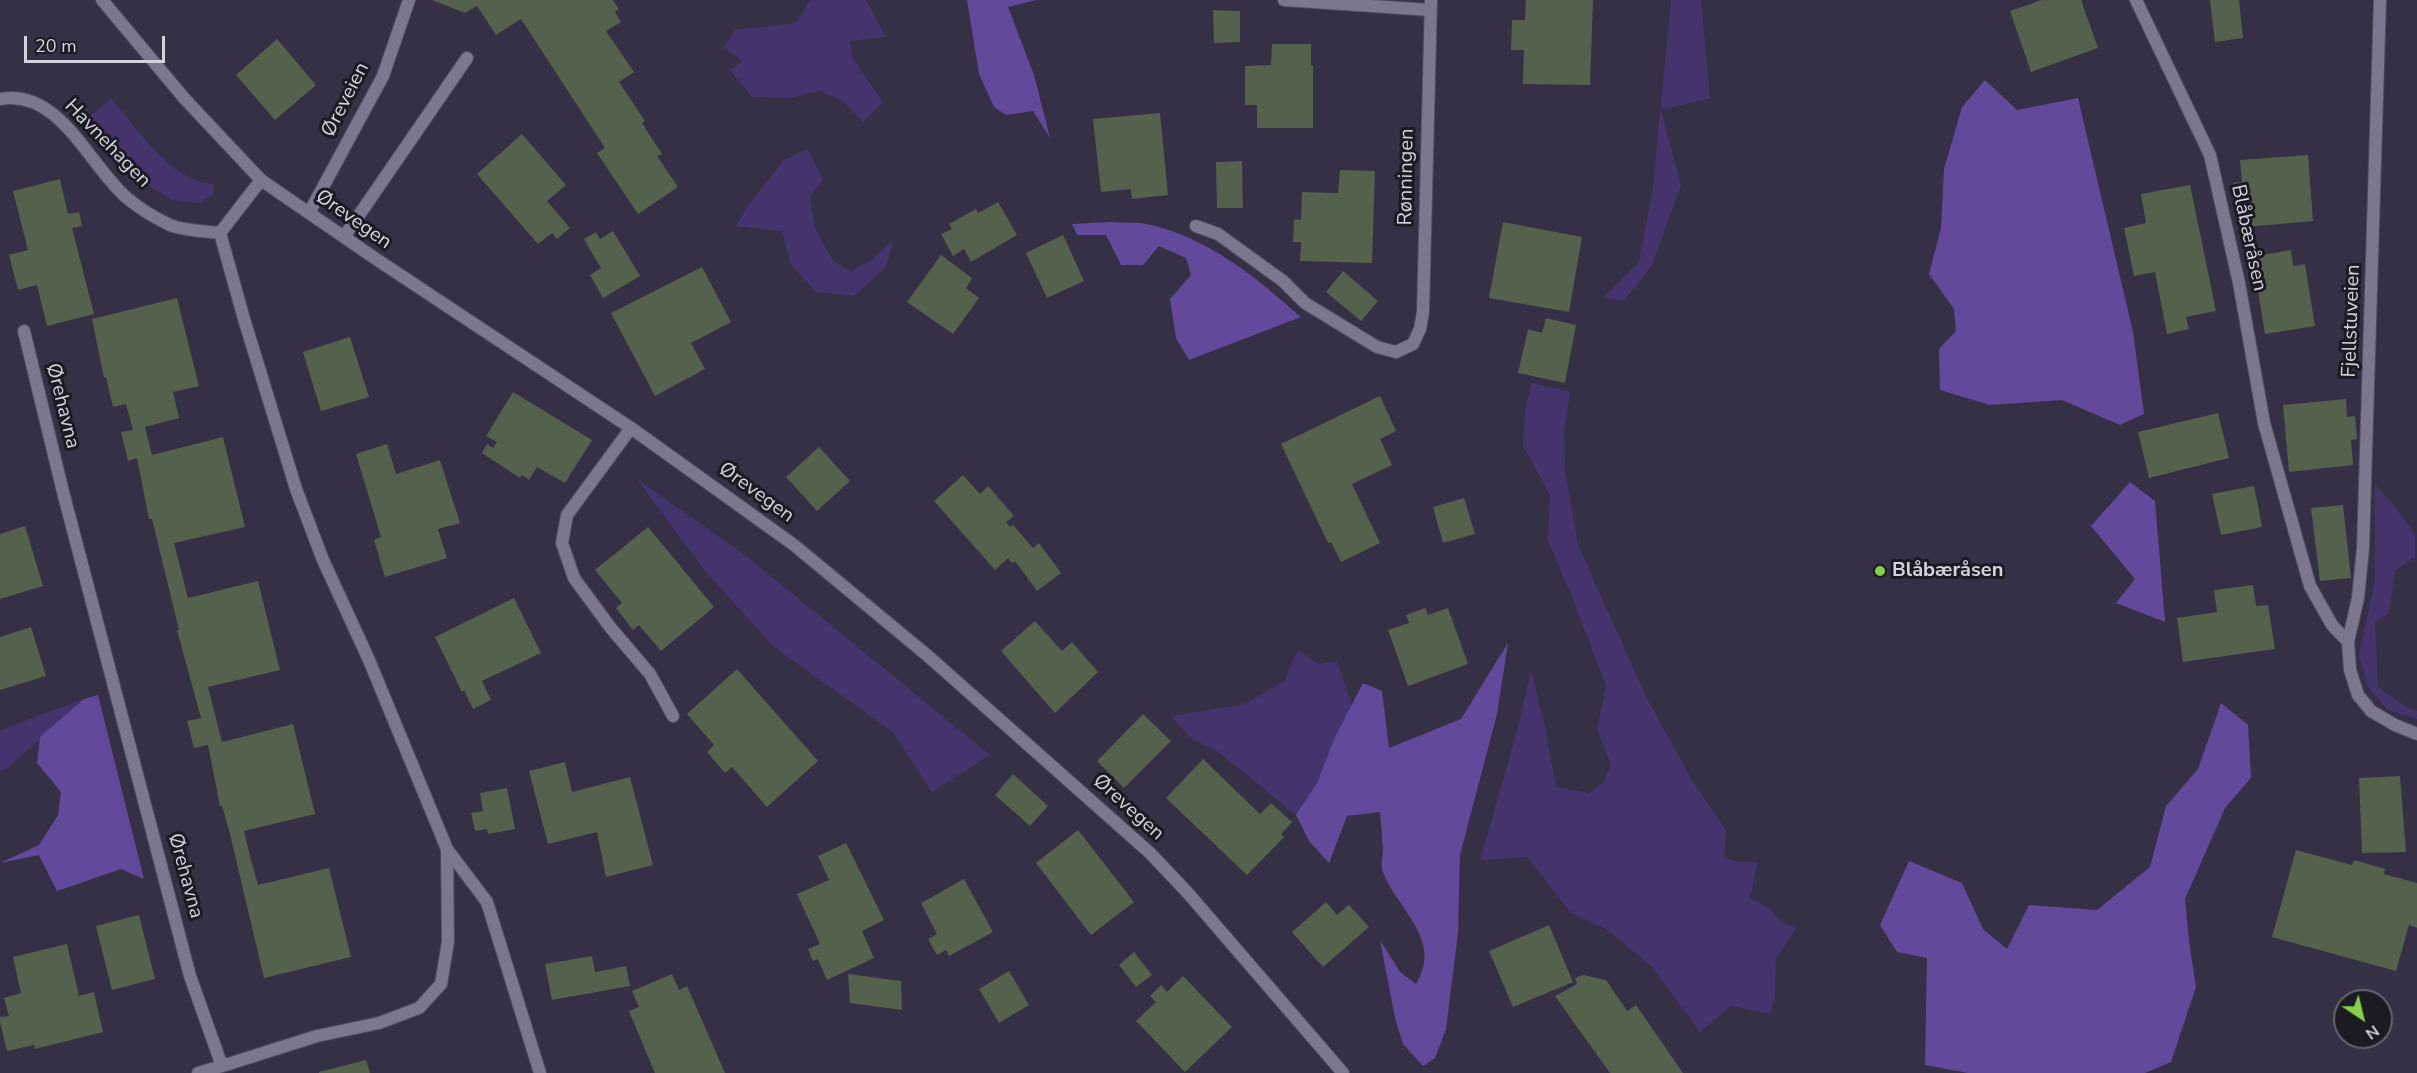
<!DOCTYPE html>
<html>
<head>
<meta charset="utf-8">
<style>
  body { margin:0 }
  #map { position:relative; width:2417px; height:1073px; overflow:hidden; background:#353045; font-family:"Nunito Sans",sans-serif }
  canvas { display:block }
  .north { position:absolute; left:2333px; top:989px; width:60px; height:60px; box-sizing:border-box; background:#1c1a23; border:2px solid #66646f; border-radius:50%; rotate:145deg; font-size:16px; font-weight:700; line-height:24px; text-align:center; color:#d5d2e0 }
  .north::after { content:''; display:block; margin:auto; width:21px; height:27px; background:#86cf4b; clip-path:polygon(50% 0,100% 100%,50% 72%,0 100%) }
  .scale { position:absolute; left:24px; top:36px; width:141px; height:27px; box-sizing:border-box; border:3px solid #d5d2e0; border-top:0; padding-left:8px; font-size:18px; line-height:21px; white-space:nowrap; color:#d5d2e0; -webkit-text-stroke:4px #1c1a23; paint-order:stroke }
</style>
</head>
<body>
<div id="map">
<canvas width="2417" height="1073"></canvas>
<div class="north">N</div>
<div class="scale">20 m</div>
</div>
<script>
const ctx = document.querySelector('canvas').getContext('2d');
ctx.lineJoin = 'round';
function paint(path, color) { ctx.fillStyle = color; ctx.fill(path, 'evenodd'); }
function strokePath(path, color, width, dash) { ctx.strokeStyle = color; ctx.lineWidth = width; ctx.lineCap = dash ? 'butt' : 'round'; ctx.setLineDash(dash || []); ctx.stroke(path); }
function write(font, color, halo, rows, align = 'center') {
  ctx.font = font + ' "Nunito Sans",sans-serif'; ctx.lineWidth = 6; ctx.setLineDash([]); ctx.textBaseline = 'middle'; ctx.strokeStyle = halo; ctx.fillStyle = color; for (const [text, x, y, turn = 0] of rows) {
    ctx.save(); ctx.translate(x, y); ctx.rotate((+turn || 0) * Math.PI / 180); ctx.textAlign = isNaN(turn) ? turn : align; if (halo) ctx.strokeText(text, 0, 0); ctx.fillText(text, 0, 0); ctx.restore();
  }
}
paint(new Path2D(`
  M810,0h56l20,37 -36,4 2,17 31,44 -20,20 -19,-20 -25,-11 -30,7 -37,-1 -22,-27 12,-9 -18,-14 10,-17 62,-7z
  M1671,0h30l9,98 -49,12 20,76 -29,79 -28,36 -20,-4 35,-35 14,-75z
  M111,98c26,30 61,85 103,86l-1,10 -13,9 -29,-3 -29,-19 -55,-62z
  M807,149l16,30 -13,17 5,33 19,33 17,9 22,-12 21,-20 -8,28 -32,29 -38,-4 -26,-29 -8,-32 -46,-5 10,-18 38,-48z
  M1532,383l38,9 -6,40 1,39 13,74 67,149 46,85 35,51 -2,27 13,5h21l-8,36 19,10 12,14 16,5 -21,32 -1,38 -5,17 -39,-8 -31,26 -48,-65 -46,-38 -35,-16 -44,-56 -47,3 38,-133 13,-56 14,55 11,61 33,6 15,-11 7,-18 -14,-35 9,-43 -38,-99 -20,-46 2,-46 -27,-49 2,-38z
  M637,479l108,76 245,200 -58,37 -39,-60 -119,-85 -69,-76z
  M2375,485l17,18 23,31v23l-20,14 -6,42 -14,9 3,65 30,21 9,3v8l-29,-9 -20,-23 -9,-31 16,-76z
  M1298,650l21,14 18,-3 15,45 -17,31 -18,46 -21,32 -80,-65 -23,-10 -22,-24 74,-12 39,-23z
  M84,699l-75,68 -9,4v-41z`), '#45336e');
paint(new Path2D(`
  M967,0h69l-28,7 26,68 16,63 -17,-27 -27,4 -12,-8 -15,-33z
  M1985,80l32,30 61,-12 55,234 11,82 -24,11 -58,-25 -72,5 -50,-15 -1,-41 17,-18 -2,-22 -25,-35 12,-46 3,-59 18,-62z
  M1110,222c12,1 26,0 37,2 64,15 105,51 154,93l-112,43 -13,-22 -6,-39 21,-24 -5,-17 -27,-12 -16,19h-22l-15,-30h-29l-5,-11z
  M2130,482l25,19 10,121 -49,-19 19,-24 -44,-53z
  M1508,643l-11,71 -37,141 -2,78 -12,96 -11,29 -12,8 -20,-22 -8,-26 -15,-78 20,32 16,12c28,-44 -20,-76 -33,-112 -3,-7 0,-16 0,-23 -1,-13 -2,-25 -3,-37l-33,4 -18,47 -20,-22 -13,-26 21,-32 18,-46 28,-54 19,8 7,57 72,-29z
  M98,695l46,184 -23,-10 -64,22 -18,-36 -39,8 39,-18 19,-30 3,-23 -24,-29 3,-26 44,-38z
  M2221,703l27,22 3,53 -26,30 -40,91 4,42 7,46 -25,75 -26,11h-177l-43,-8 2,-107 -30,-6 -17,-27 29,-64 53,22 21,46 24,20 22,-44 68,5 53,-43 16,-61 32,-37z`), '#63499b');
paint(new Path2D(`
  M432,0h181l6,9 -4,3 6,10 -15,9 28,41 -15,10 26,39 -3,2 20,31 -5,2 21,31 -40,27 -41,-61 8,-5 -84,-129 -25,16 -19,-29 -12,7z
  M1526,0h67l-3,85 -67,-1 1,-34h-13l1,-30h13z
  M2042,0h39l17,48 -67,24 -21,-61z
  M2210,0h29l4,38 -28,4z
  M1213,10l27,1v31l-26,1z
  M277,39l39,46 -41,35 -39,-45z
  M1272,44h39v21l2,1v62h-56v-23h-12v-39l26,-1z
  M1160,113l8,82 -36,4 -1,-10 -30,3 -8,-73z
  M522,134l44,51 -19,16 23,27 -13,11 -5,-6 -14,11 -61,-70z
  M2308,155l5,66 -68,6 -2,-22h-9l-1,-22 9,-1 -2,-22z
  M1242,161l1,47h-26l-1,-46z
  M1340,170l35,1 -3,92 -72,-2 1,-19h-8l1,-23 7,1 1,-28 36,1z
  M60,179l8,35 11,-2 3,14 -10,2 22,86 -47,12 -10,-41 -19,5 -9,-35 19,-5 -15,-59z
  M2190,185l26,126 -30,6 3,12 -22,5 -12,-62 -21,4 -10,-48 22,-5 -5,-29z
  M998,202l19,33 -46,27 -7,-13 -11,7 -12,-22 11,-5 -3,-5 27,-15 2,4z
  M1503,222l79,15 -13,75 -80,-14z
  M613,231l27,45 -37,22 -13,-23 11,-7 -17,-29 12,-7 4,7z
  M1063,235l21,46 -37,17 -21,-45z
  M2291,250l2,16 12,-2 10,62 -50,8 -10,-62 5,-1 -3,-15z
  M941,255l31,23 -6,10 13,10 -26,36 -46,-32z
  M702,267l29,55 -40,21 14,26 -50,27 -44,-83z
  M1343,271l35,30 -17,20 -35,-29z
  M177,298l22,88 -26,6 6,26 -34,9 7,28 71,-18 22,90 -71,16 14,55 70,-17 22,89 -72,17 14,55 71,-18 22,90 -71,17 6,25 8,29 71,-17 22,89 -87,21 -34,-144 -8,-28h-2l-12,-61 -14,3 -7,-27 14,-3 -24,-88h2l-27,-111h-3l-12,-61 -9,3 -7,-29 12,-2 -7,-26 -13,3 -7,-30 -2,1 -12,-59z
  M1546,318l30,7 -11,58 -47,-10 10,-44 14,4z
  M350,337l19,60 -48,14 -18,-59z
  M513,392l79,48 -27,43 -28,-16 -8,13 -7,-5 -2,3 -38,-25 5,-9 6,4 4,-6 -11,-6z
  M1380,396l16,35 -16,8 12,26 -40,19 28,59 -39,19 -10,-20 -3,1 -47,-99z
  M2346,399l1,18 8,-1 2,23 -6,1 2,25 -64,7 -6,-67z
  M2218,413l11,45 -80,20 -11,-46z
  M387,444l9,30 44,-14 20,63 -22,6 9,29 -62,19 -11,-37 7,-3 -25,-83z
  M819,447l31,34 -33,30 -31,-34z
  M963,475l17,19 8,-8 26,30 -8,6 4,5 3,-2 20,23 6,-5 22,30 -24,18 -22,-30 -3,2 -4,-5 -13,12 -61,-69z
  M2254,486l8,41 -41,8 -9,-41z
  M1464,498l11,36 -32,9 -10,-36z
  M2343,505l8,73 -31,3 -9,-73z
  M25,526l18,60 -43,13v-65z
  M648,527l66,80 -53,44 -22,-26 -6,5 -17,-22 6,-5 -27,-33z
  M2253,585l3,21 12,-1 7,44 -92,13 -6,-44 40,-6 -3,-22z
  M514,598l27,55 -59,28 9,19 -18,9 -9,-19 -2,2 -27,-55z
  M1425,608l3,7 20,-7 20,56 -60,22 -20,-56 21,-7 -3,-8z
  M1035,621l27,30 10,-9 26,30 -43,41 -54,-62z
  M31,627l15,49 -46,14v-53z
  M737,669l81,92 -51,46 -35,-40 -7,6 -18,-21 7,-7 -27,-31z
  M1143,714l28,27 -47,47 -27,-27z
  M1203,759l57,55 11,-11 21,19 -11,12 3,3 -37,38 -81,-77z
  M565,762l7,30 58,-15 23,88 -47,12 -9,-45 -49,12 -19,-73z
  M1013,774l35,32 -18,20 -35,-31z
  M2400,776l6,76 -44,1 -3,-75z
  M507,788l8,41 -27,5 -1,-5 -12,2 -4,-18 12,-2 -3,-18z
  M1078,830l56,72 -43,33 -55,-72z
  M846,843l38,77 -22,11 12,27 -47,22 -9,-21 -5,2 -5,-12 12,-5 -23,-50 32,-14 -11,-24z
  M2296,850l56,15 2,-5 31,9 -1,5 33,9v45l-8,-3 -13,46 -124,-34z
  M964,879l29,53 -44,24 -3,-6 -9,5 -9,-16 9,-5 -16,-31z
  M1326,902l11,13 12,-10 20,22 -46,40 -31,-35z
  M139,915l16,64 -43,11 -16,-64z
  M1549,925l24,57 -60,25 -24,-56z
  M67,944l12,52 15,-4 9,40 -68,17 -1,-4 -27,6 -7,-29v-5l9,-1 -5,-18 17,-5 -8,-36z
  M1134,952l18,23 -16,12 -17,-22z
  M592,956l3,16 31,-6 4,20 -78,14 -7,-36z
  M1009,971l20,34 -30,18 -20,-34z
  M672,974l7,16 8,-4 38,87h-70l-26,-62 10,-4 -7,-16z
  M848,974l53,7 1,29 -52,-7z
  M1583,975l23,5 21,31 9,-6 47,68h-73l-55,-77 22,-12 -2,-6z
  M1183,976l49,51 -47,45 -49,-51 20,-19 -6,-6 11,-11 6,7z
  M366,1060l4,13h-51v-1z`), '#54614c');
const service = new Path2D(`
  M1284,0l146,10
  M1196,226l22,8 65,47 22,22 72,44 19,5 17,-8
  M344,237l123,-179`);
const minor = new Path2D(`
  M2136,0l74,155 29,128 25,140 46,163 22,39 16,17 2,28 8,25 13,16 24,14 22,9
  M0,99c60,-11 89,67 127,99 12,10 30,21 43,27 15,6 35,6 50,8
  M261,180l-41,53 24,86 52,170 27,71 46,100 78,189 40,53 53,171
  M309,213l74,-137 26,-76
  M24,331l39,161 127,484 32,90 95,-30 62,-13 40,-15 22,-24 7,-42 -1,-93
  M1413,344l7,-15 3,-17 8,-312
  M631,428l-64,87 -5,28 12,35 36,49 40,47 23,42
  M2348,642l10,-44 5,-50 17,-548
  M198,1073l24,-7`);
const tertiary = new Path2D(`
  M102,0l82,98 77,82 115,79 255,169 67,48 96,69 134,111 222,197 37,39 156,181`);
strokePath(service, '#514c5e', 14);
strokePath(minor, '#514c5e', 14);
strokePath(tertiary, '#514c5e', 14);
strokePath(service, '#7c778f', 12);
strokePath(minor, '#7c778f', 12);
strokePath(tertiary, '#7c778f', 12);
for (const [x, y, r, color] of [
  [1880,571,6,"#86cf4b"]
]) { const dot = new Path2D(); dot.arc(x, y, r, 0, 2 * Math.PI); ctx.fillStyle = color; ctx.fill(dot); strokePath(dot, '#1c1a23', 2); }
write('20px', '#d5d2e0', '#1c1a23', [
  ["Øreveien",346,100,-63],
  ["Havnehagen",107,144,46],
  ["Rønningen",1407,177,-89],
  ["Ørevegen",353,220,35],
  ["Blåbæråsen",2248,238,78],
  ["Fjellstuveien",2352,321,-88],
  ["Ørehavna",62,406,76],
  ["Ørevegen",756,493,36],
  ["Ørevegen",1128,808,42],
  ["Ørehavna",185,876,75]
]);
write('bold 20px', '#d5d2e0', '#1c1a23', [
  ["Blåbæråsen",1892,571]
], 'left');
</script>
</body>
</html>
